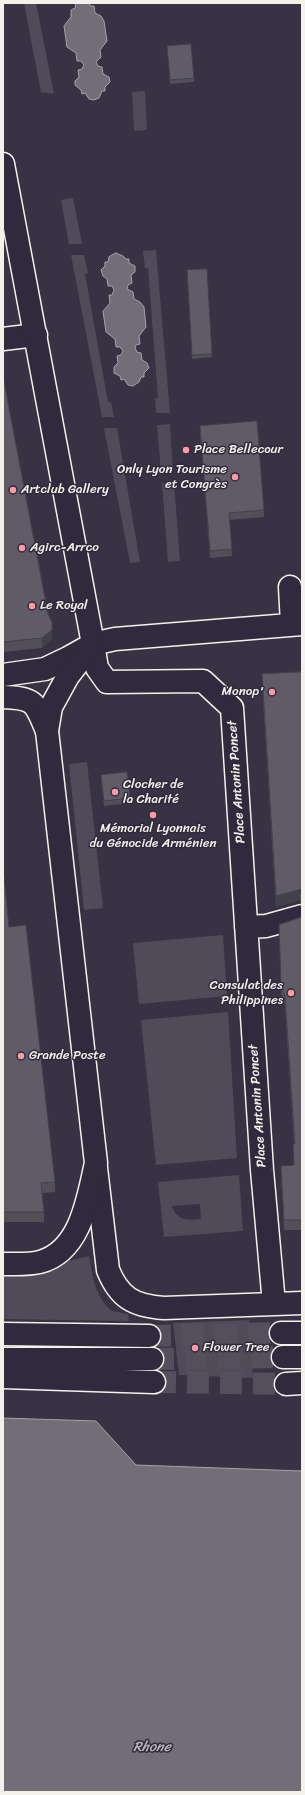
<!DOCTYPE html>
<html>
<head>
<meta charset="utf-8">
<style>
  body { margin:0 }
  #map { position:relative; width:305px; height:1795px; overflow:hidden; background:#373244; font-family:Sriracha,sans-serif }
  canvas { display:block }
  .frame { position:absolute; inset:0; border:4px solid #f4f1e8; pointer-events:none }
</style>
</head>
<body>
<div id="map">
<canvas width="305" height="1795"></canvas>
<div class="frame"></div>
</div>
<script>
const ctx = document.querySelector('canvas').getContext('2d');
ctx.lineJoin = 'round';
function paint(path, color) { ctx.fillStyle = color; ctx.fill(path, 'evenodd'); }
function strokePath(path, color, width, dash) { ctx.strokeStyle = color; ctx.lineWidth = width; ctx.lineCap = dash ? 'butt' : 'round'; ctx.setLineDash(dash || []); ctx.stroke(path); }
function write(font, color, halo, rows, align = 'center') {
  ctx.font = font + ' Sriracha,sans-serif'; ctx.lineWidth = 3; ctx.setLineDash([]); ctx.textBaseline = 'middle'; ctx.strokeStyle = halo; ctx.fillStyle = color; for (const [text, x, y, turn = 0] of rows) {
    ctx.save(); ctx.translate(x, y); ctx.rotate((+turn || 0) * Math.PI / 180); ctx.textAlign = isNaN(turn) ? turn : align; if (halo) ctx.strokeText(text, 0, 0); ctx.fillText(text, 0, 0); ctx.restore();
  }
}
paint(new Path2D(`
  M24,3h12l18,91 -13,-2z
  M145,91l2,39 -13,1 -2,-39z
  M73,198l9,46h-13l-8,-44z
  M156,250l14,163h-14l-1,-15h3l-10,-130h-3l-2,-17z
  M71,255h13l4,18 -3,1 23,128h3l3,15h-12z
  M170,424l3,47 -12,1 -4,-47z
  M104,428h13l23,134 -10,1z
  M174,482l6,79 -12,1 -6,-79z
  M87,762l16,146 -19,2 -15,-146z
  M223,935l4,61 -88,8 -6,-61z
  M228,1012l9,146 -81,7 -15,-145z
  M239,1175l4,56 -79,6 -6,-55zM200,1204l1,15c-13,2 -25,1 -29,-13z
  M89,1256c3,19 7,43 23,55l16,3 1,7 -126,-2v-43h28l28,-13z
  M249,1320l4,58 -74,-3 -6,-52z`), '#504b59');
const water = new Path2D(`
  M76,3h12l3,3h3l1,7 6,3 3,5 3,20 -7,9 1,7 -5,5 2,4 4,1 1,7 6,3 1,5 -5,5v4h-3l-3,7 -5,2 -5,-1 -4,-6 -3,1 -1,-4 -6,-5v-4l4,-4 -1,-7 4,-1 2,-4 -3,-4h-4l-1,-8 -9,-6 -3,-21 7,-9v-7l4,-2z
  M116,253l7,3 3,3h3v4l6,3v6l-4,3 1,8 -4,2 -1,4 6,3 1,7 6,3 4,5 2,20 -7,9 1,8 -4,1 -1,3 2,4 4,1 1,7 5,3 2,5 -5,5v4h-3l-2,5 -6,4 -5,-1 -4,-6 -3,1 -1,-4 -6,-3v-6l4,-4 -1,-7 4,-1 2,-4 -3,-4h-4l-1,-8 -9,-7 -3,-21 7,-8 -1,-8h3l2,-5 -2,-4h-4l-1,-7 -4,-3 -2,-6 4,-4v-4h3l1,-5z
  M3,1418l93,3 40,44 166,6v321h-299z`);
paint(water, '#726e77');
strokePath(water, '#a6a2a4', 1);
strokePath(new Path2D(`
  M149,1336l132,-3
  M152,1359l131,-2
  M154,1382l132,2`), '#534f5d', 22, [22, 11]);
const minor = new Path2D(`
  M3,339l33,-4
  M290,587l2,37
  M93,644l4,24 10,14 96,-1 29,27 30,462 12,134
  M3,675l42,-6 23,-11 25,-14 22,-5 187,-15
  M3,697c33,1 32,6 44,34
  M246,927l20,-1 36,-10
  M96,1168l12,102c11,27 25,36 56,38l138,-5`);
const major = new Path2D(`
  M3,164l90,480 -25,32 -17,31 -4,24 49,432c-8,35 -15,88 -56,99 -12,3 -25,2 -37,2
  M281,1333h21
  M3,1334l146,2
  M283,1357h19
  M3,1359h149
  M3,1377l151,5
  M286,1384l16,-1`);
strokePath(minor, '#f4f1e8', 25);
strokePath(major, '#f4f1e8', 25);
strokePath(minor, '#2f2a3d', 22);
strokePath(major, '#2f2a3d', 22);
paint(new Path2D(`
  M167,46l27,32v4l-24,2z
  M187,274l25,80v3l-20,2z
  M3,376l49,256v7l-10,9 -39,4z
  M200,426l64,84v7l-35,3 3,36 -22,2 -10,-124z
  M302,672v232h-2v-4l-24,7 -14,-223v-10z
  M101,775l29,23v5l-26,3 -3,-25z
  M3,866l6,61 46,255v10l-13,1 2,19v10h-41z
  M302,917v313h-18l-3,-54v-10l13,-1v-21l-9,-136 -4,-14 -2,-69z`), '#524f59');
paint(new Path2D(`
  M52,622v17l-10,9v-10z
  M302,889v5l-2,-1v7l-24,7v-11z`), '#424048');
const building = new Path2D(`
  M191,44l3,34 -24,2 -3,-34z
  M207,269l5,85 -20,1 -5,-85z
  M3,376l45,238 4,8v8l-10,8 -39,4z
  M257,421l7,89 -35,3 3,36 -22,2 -10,-125z
  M302,672v217l-26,7 -14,-222z
  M127,772l3,26 -26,3 -3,-26z
  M3,866l6,61 17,-2 29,257 -14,1 3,29h-41z
  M302,917v303h-18l-3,-54 13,-1 -1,-21h2l-10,-147 -4,-14 -2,-58z`);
paint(building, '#5f5c67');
strokePath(building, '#424048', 1);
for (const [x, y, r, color] of [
  [186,450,4,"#ff9aa2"],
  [235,477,4,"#ff9aa2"],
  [13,490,4,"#ff9aa2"],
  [22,548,4,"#ff9aa2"],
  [32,606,4,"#ff9aa2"],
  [272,692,4,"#ff9aa2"],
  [115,792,4,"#ff9aa2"],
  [153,815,4,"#ff9aa2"],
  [291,993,4,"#ff9aa2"],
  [21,1056,4,"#ff9aa2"],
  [195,1348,4,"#ff9aa2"]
]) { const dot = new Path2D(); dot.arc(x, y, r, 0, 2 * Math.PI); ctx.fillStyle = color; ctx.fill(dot); strokePath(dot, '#2f2a3d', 1.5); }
write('13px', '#f4f1e8', '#2f2a3d', [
  ["Place Bellecour",194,450],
  ["Only Lyon Tourisme",227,470,"right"],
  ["et Congrès",227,485,"right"],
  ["Artclub Gallery",21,490],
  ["Agirc-Arrco",30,548],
  ["Le Royal",40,606],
  ["Monop'",264,692,"right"],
  ["Clocher de",123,785],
  ["la Charité",123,800],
  ["Mémorial Lyonnais",153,829,"center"],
  ["du Génocide Arménien",153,844,"center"],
  ["Consulat des",283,986,"right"],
  ["Philippines",283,1001,"right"],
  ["Grande Poste",29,1056],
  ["Flower Tree",203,1348]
], 'left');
write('13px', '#f4f1e8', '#2f2a3d', [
  ["Place Antonin Poncet",237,782,-94],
  ["Place Antonin Poncet",258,1106,-94]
]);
write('italic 14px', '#bab6b5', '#2f2a3d', [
  ["Rhone",152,1747]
]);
</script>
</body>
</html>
